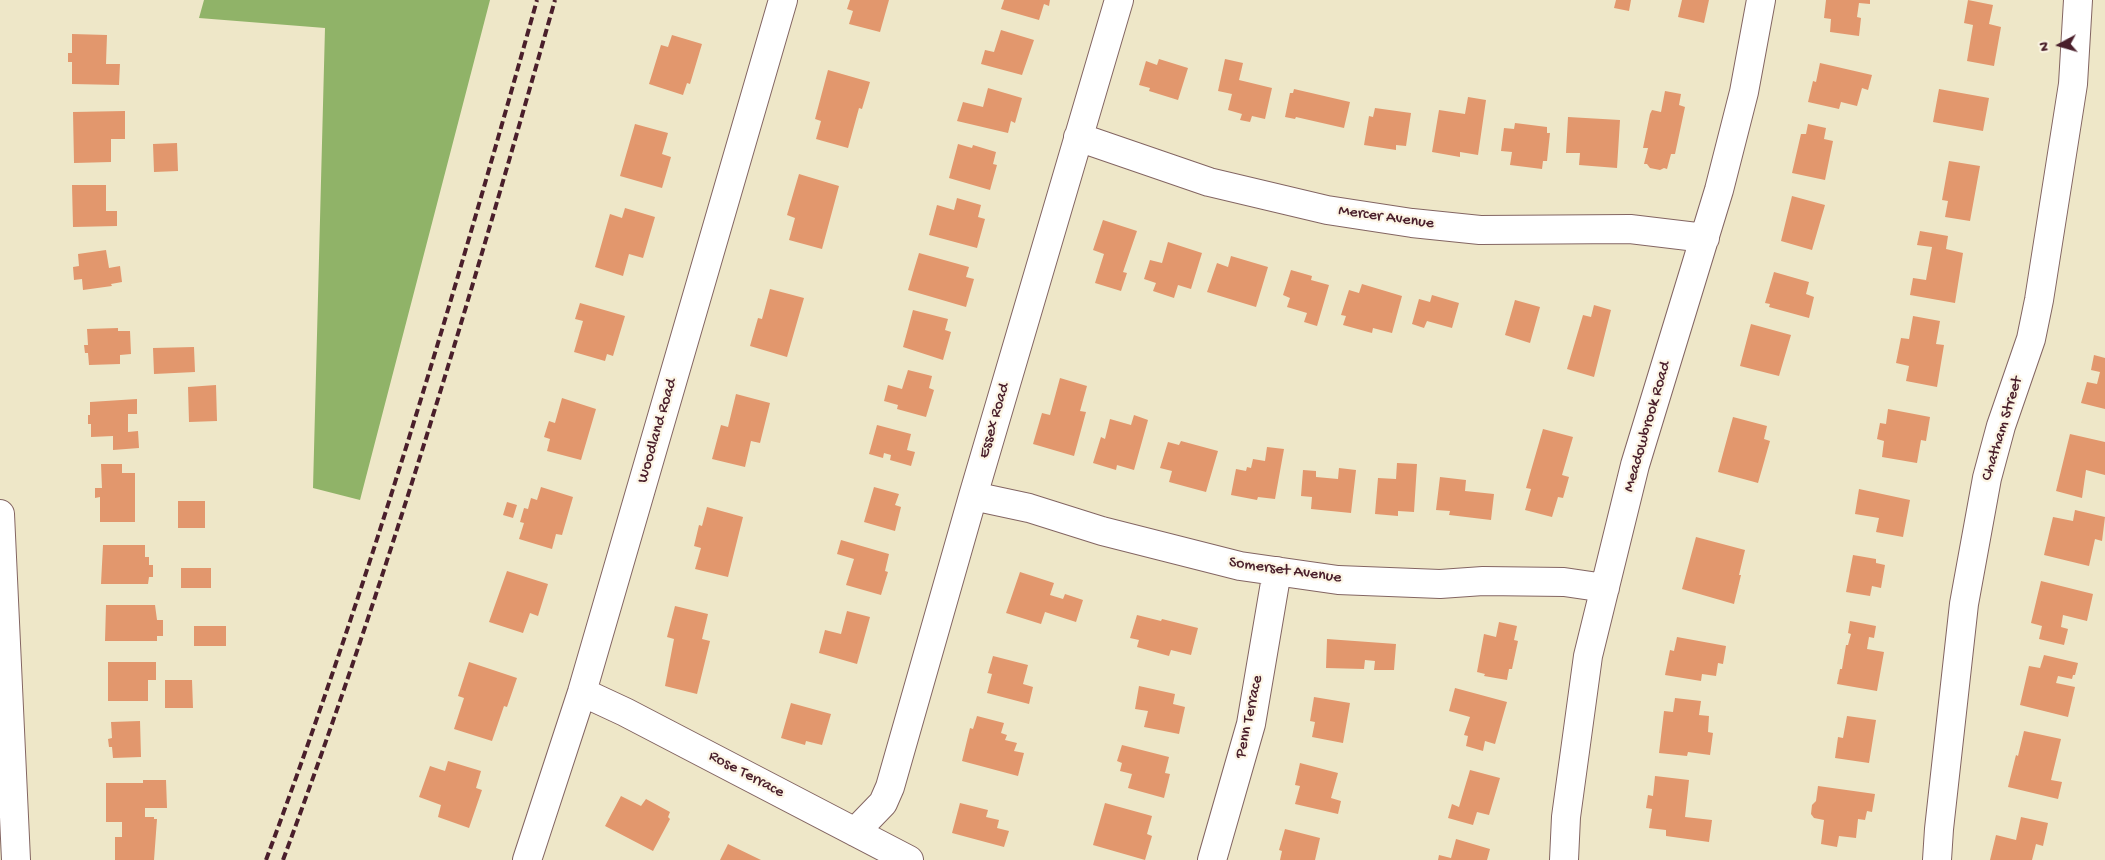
<!DOCTYPE html>
<html>
<head>
<meta charset="utf-8">
<style>
  body { margin:0 }
  #map { position:relative; width:2105px; height:860px; overflow:hidden; background:#eee7c8; font-family:"Gochi Hand",sans-serif }
  canvas { display:block }
  .north { position:absolute; left:2035px; top:20px; width:50px; height:50px; -webkit-text-stroke:4px #fcf5e5; paint-order:stroke; rotate:264deg; font-size:14px; font-weight:700; line-height:20px; text-align:center; color:#4a1f2b }
  .north::after { content:''; display:block; margin:auto; width:18px; height:22px; background:#4a1f2b; clip-path:polygon(50% 0,100% 100%,50% 72%,0 100%) }
</style>
</head>
<body>
<div id="map">
<canvas width="2105" height="860"></canvas>
<div class="north">N</div>
</div>
<script>
const ctx = document.querySelector('canvas').getContext('2d');
ctx.lineJoin = 'round';
function paint(path, color) { ctx.fillStyle = color; ctx.fill(path, 'evenodd'); }
function strokePath(path, color, width, dash) { ctx.strokeStyle = color; ctx.lineWidth = width; ctx.lineCap = dash ? 'butt' : 'round'; ctx.setLineDash(dash || []); ctx.stroke(path); }
function write(font, color, halo, rows, align = 'center') {
  ctx.font = font + ' "Gochi Hand",sans-serif'; ctx.lineWidth = 4.5; ctx.setLineDash([]); ctx.textBaseline = 'middle'; ctx.strokeStyle = halo; ctx.fillStyle = color; for (const [text, x, y, turn = 0] of rows) {
    ctx.save(); ctx.translate(x, y); ctx.rotate((+turn || 0) * Math.PI / 180); ctx.textAlign = isNaN(turn) ? turn : align; if (halo) ctx.strokeText(text, 0, 0); ctx.fillText(text, 0, 0); ctx.restore();
  }
}
paint(new Path2D(`
  M204,0h286l-130,500 -47,-12 12,-460 -126,-10z`), '#90b368');
paint(new Path2D(`
  M850,0h39l-9,32 -31,-8 4,-13 -6,-2z
  M1004,0h46l-1,6 -5,-2 -5,16 -38,-11z
  M1616,0h15l-2,11 -15,-3z
  M1682,0h27l-5,23 -26,-6z
  M1826,0h44v4l-11,-1 -2,14 4,1 -2,18 -29,-4 1,-13 -7,-1z
  M1968,0l25,5 -4,19 12,3 -7,39 -27,-5 6,-36 -9,-2z
  M1001,30l33,10 -12,35 -41,-11 4,-14 9,2z
  M72,34l35,1 -1,29h14l-1,21 -47,-1v-22h-4v-9h4z
  M672,35l30,9 -12,40 -3,-1 -4,12 -34,-11 12,-39 7,2z
  M1159,59l29,9 -10,32 -29,-9 1,-3 -11,-3 7,-24 11,4z
  M1225,59l18,4 -4,17 33,8 -7,31 -13,-3 -2,6 -10,-2 2,-6 -14,-4 4,-16 -14,-3z
  M1820,63l52,12 -4,15 -6,-2 -5,18 -16,-4 -2,7 -31,-7 5,-21 3,1z
  M828,70l42,12 -8,27 -3,-1 -11,40 -32,-9 5,-18 -6,-2z
  M988,88l34,10 -7,25 -4,-2 -3,12 -51,-12 6,-19 20,5z
  M1294,89l56,13 -6,26 -48,-11 -1,2 -10,-2 5,-24h3z
  M1939,89l50,9 -6,33 -50,-9z
  M1665,91l16,3 -2,11 6,2 -10,47h-4l-4,15 -3,-1 -4,2 -10,-2 -3,-4h-3l4,-16h-5l7,-34 2,-4 9,2z
  M1468,97l18,3 -8,55 -18,-3v5l-28,-5 7,-42 26,4z
  M1375,108l36,5 -5,33 -10,-1v5l-32,-5 5,-29 4,1z
  M125,111v28h-14v23l-37,1 -1,-51z
  M1568,117l52,3 -3,48 -38,-3 1,-12h-14z
  M1515,123l32,4v6h3l-3,28h-4l-1,8 -32,-4 2,-13 -11,-1 3,-23 10,1z
  M635,124l33,9 -6,21 9,3 -9,31 -42,-12z
  M1808,124l18,4 -2,11 9,2 -8,39 -33,-7 9,-39h5z
  M177,143l1,28 -24,1 -1,-28z
  M958,144l14,4 1,-3 23,7 -3,12 4,1 -7,25 -41,-12z
  M1949,161l31,5 -10,55 -25,-4 3,-16 -6,-1z
  M799,174l40,12 -17,63 -33,-9 6,-22 -8,-3z
  M72,185h34v26h11v15l-44,1z
  M1792,196l33,9 -13,45 -31,-9z
  M957,198l24,7 -3,12 7,2 -8,29 -48,-13 8,-30 17,5z
  M625,208l30,9 -12,41 -14,-4 -6,22 -28,-9 15,-53 12,4z
  M1103,220l34,11 -14,41 4,1 -6,18 -26,-8 9,-29 -11,-4z
  M1920,231l28,5 -2,13 17,4 -8,50 -45,-8 3,-17 13,2 6,-33 -15,-2z
  M1168,242l34,11 -11,36 -13,-4 -4,13 -21,-7 3,-8 -12,-4 6,-19 12,3z
  M106,250l3,18 11,-2 2,16 -11,2 1,2 -29,4 -1,-11 -8,1 -1,-13 6,-1 -1,-12z
  M919,253l50,14 -3,10 8,2 -8,28 -58,-17z
  M1231,256l37,11 -12,40 -49,-15 10,-29 11,4z
  M1291,270l21,6 -1,4 18,5 -12,41 -13,-4 3,-9 -20,-6 3,-9 -7,-3z
  M1774,272l35,10 -3,12 8,3 -5,21 -40,-11 1,-3 -5,-1z
  M1362,284l40,12 -10,37 -19,-5 -1,5 -29,-8 3,-9 -5,-1 8,-25 10,3z
  M770,289l34,9 -17,59 -37,-11 8,-28 4,1z
  M1432,295l27,8 -7,25 -25,-7 -3,7 -12,-4 7,-25 11,3z
  M1515,300l25,7 -10,36 -25,-8z
  M580,303l45,13 -12,40 -6,-2 -2,7 -31,-9 9,-31 -8,-2z
  M1594,305l17,5 -17,67 -27,-8 16,-54 8,2z
  M913,310l35,9 -3,11 6,2 -8,28 -40,-13z
  M1913,316l27,5 -4,23 8,1 -7,42 -31,-6 3,-15 -13,-3 5,-25 8,1z
  M1751,324l40,11 -12,41 -39,-10z
  M118,328v3h12l1,23 -11,1v9l-31,1 -1,-12h-3l-1,-8h4l-1,-16z
  M194,347l1,25 -41,2 -1,-26z
  M2094,355l11,3v51l-24,-6 6,-21 10,2 3,-12 -9,-2z
  M908,370l24,6 -3,12 5,2 -8,27 -29,-8 1,-4 -14,-4 4,-16 14,4z
  M1060,378l27,8 -7,25 6,1 -12,44 -41,-12 9,-31 8,2z
  M216,385l1,36 -28,1 -1,-35z
  M736,394l34,9 -10,40 -9,-2 -6,26 -33,-8 9,-34 7,2z
  M562,398l34,11 -15,51 -34,-9 3,-12 -6,-2 5,-16 6,2z
  M137,399v15h-9v18l10,-1 1,17 -26,2v-14l-22,1v-13h-3v-9h2v-13z
  M1888,409l42,8 -4,24 -5,-1 -4,23 -35,-6 2,-16 -7,-2 3,-16 6,1z
  M1134,415l14,5 -14,50 -17,-5 -1,5 -23,-7 8,-26 4,2 5,-20 21,6z
  M1733,417l34,9 -3,13 6,2 -12,42 -40,-11z
  M877,425l34,9 -4,16 8,2 -4,14 -21,-6 1,-5 -7,-2 -1,5 -14,-4z
  M1543,429l30,8 -11,38 7,2 -6,21 -5,-1 -6,20 -27,-7 6,-21 -5,-1z
  M2070,434l35,8v33l-19,-5 -4,28 -26,-7z
  M1181,441l37,10 -12,41 -37,-10 3,-11 -12,-3 8,-26 11,3z
  M1267,447l17,2 -9,50 -17,-2 -1,3 -26,-5 5,-26 10,2 1,-4 4,1 2,-9 12,2z
  M1397,463l20,1 -3,48 -16,-1v5l-23,-2 3,-36 18,1z
  M101,464h21v9h13v49h-35v-25l-5,1v-10h7z
  M1339,468l17,2 -5,43 -40,-4 1,-12 -11,-1 2,-26 13,1v6l22,2z
  M1440,477l26,3 -1,11 29,3 -3,26 -42,-5 1,-4 -14,-1z
  M541,487l32,10 -11,38 -6,-1 -4,15 -33,-10 5,-16 -4,-1 4,-14 4,1 3,-11 6,2z
  M874,487l25,7 -4,11 6,2 -6,24 -31,-9z
  M1859,489l51,11 -7,37 -27,-5 3,-14 -24,-4z
  M178,501h27v27h-27z
  M507,502l10,3 -4,13 -10,-3z
  M707,507l36,10 -15,60 -33,-8 6,-21 -7,-2 5,-21 3,1z
  M2075,510l30,7 -3,24 -7,-2 -6,27 -45,-11 9,-38 20,4z
  M1696,537l49,13 -6,25h2l-7,29 -52,-15z
  M841,540l48,14 -4,17 3,1 -7,23 -35,-10 8,-26 -17,-5z
  M103,545h42v12h4v8h4v12h-4l-1,7h-47z
  M1853,555l23,4v4l9,2 -4,23 -9,-2 -2,10 -24,-4z
  M181,568h30v20h-30z
  M507,571l41,13 -10,32 -8,-3 -7,20 -34,-11z
  M1020,572l34,11 -4,12 13,4 2,-5 18,6 -7,22 -31,-10 -4,12 -35,-11z
  M2041,581l52,13 -6,27 -24,-6 -2,12 7,2 -4,16 -25,-6 3,-13 -11,-3z
  M106,605h49l2,15h6v16h-6v5h-52z
  M675,606l33,8 -6,25 8,2 -13,53 -32,-8 9,-47 -7,-2z
  M847,611l23,6 -13,47 -38,-11 6,-23 16,4z
  M1137,615l24,6 1,-2 36,9 -7,27 -20,-5 -2,6 -32,-9 2,-7 -9,-2z
  M1850,621l26,5 -2,12 -5,-1 -2,12 17,3 -7,39 -40,-7 3,-15h2l4,-24h2l3,-11 -3,-1z
  M1499,622l18,4 -3,14 4,1 -6,28h-3l-2,11 -23,-4 1,-2 -8,-2 7,-38 12,3z
  M194,626h32v20h-32z
  M1677,637l49,9 -3,18 -5,-1 -2,13 -14,-2 -1,7 -36,-6 5,-25 4,1z
  M1327,639l69,5 -2,26h-20l1,-9 -10,-1 -1,9 -38,-1z
  M2044,655l34,8 -3,12h-2l-1,4 -14,-3 -2,7 19,4 -7,30 -48,-12 9,-39 11,2z
  M993,656l35,9 -5,19 10,3 -4,17 -42,-11 5,-19 -4,-1z
  M108,662h48v18h-8v21h-40z
  M469,662l48,16 -10,29 -3,-1 -12,35 -38,-12 10,-31 -6,-2z
  M165,680h27l1,28h-28z
  M1139,686l36,8 -2,10 12,3 -6,27 -35,-7 4,-16 -13,-2z
  M1455,688l52,14 -12,42 -10,-3 -2,10 -17,-5 2,-10 -4,-1 6,-18 -21,-6z
  M1314,697l36,6 -7,40 -31,-6 3,-15 -5,-1z
  M1675,698l26,3 -2,14 10,1 -1,16 5,1 -3,22 -22,-3 -1,4 -28,-3 5,-42 9,1z
  M791,703l40,11 -9,31 -16,-4 -1,4 -24,-7z
  M977,716l27,7 -3,10 6,2 -2,5 12,3 -3,8 10,2 -6,23 -56,-15 8,-33 3,1z
  M1847,716l29,4 -7,43 -34,-5 3,-21 5,1z
  M140,721l1,36 -28,1 -1,-11h-3l-1,-8 4,-1 -1,-16z
  M2024,731l37,8 -10,41 11,2 -4,17 -50,-12 8,-32 2,1z
  M1122,745l47,12 -4,16 5,1 -6,24 -36,-10 4,-14 -12,-3 2,-8 -5,-2z
  M448,761l33,10 -5,17 6,2 -13,38 -31,-11 3,-12 -22,-8 11,-31 15,5z
  M1300,763l38,10 -7,25 10,3 -3,13 -43,-10 5,-18 -5,-1z
  M1470,770l30,8 -11,37 -12,-3 -4,13 -25,-7 4,-14 7,3z
  M1655,776l34,4 -4,37 27,3 -3,22 -43,-6v-6l-17,-2 3,-19 -6,-1 2,-13 5,1z
  M143,780h23l1,28h-22v9h9v2h3l-3,41h-39v-23h7v-15h-16v-39h37z
  M1818,786l57,8 -3,18 -5,-1 -2,9 -7,-1 -2,19 -17,-2 -2,11 -16,-3 3,-24 -10,-2 -3,-4 1,-9 4,-4z
  M621,796l20,10 5,-7 24,13 -2,5 2,2 -17,32 -48,-25z
  M960,803l28,7 -2,7 13,3 -2,8 12,3 -5,16 -52,-14z
  M1105,803l47,13 -5,18 5,2 -7,24 -52,-15z
  M2021,817l27,6 -5,23 -7,-2 -4,16h-42l6,-25 20,5z
  M1285,829l35,9 -5,22h-35l2,-9 -3,-1z
  M1456,839l34,10 -3,11h-49l1,-5 12,3z
  M728,844l33,16h-41z`), '#e2976d');
const minor = new Path2D(`
  M1078,137l131,45 118,28 85,13 68,7 150,-1 75,9
  M973,496l56,12 73,23 138,35 98,14 102,4 43,-3 81,1 41,6
  M0,514l16,346
  M582,692l43,20 284,148
  M855,832l28,-29 7,-16 83,-291 146,-496
  M527,860l55,-168 201,-692
  M1212,860l39,-136 26,-153
  M1564,860l2,-43 22,-161 47,-191 84,-275 25,-98 17,-92
  M1937,860l2,-31 25,-225 23,-126 14,-52 30,-87 8,-39 34,-216 5,-84`);
strokePath(minor, '#836562', 30);
strokePath(minor, '#fff', 28);
strokePath(new Path2D(`
  M266,860c105,-282 190,-570 271,-860
  M283,860c105,-282 190,-571 272,-860`), '#4a1f2b', 4, [8, 4]);
write('16px', '#4a1f2b', '#fcf5e5', [
  ["Mercer Avenue",1386,218,8],
  ["Essex Road",995,421,-74],
  ["Meadowbrook Road",1648,427,-74],
  ["Chatham Street",2003,429,-73],
  ["Woodland Road",658,431,-74],
  ["Somerset Avenue",1285,571,8],
  ["Penn Terrace",1250,717,-78],
  ["Rose Terrace",746,775,28]
]);
</script>
</body>
</html>
